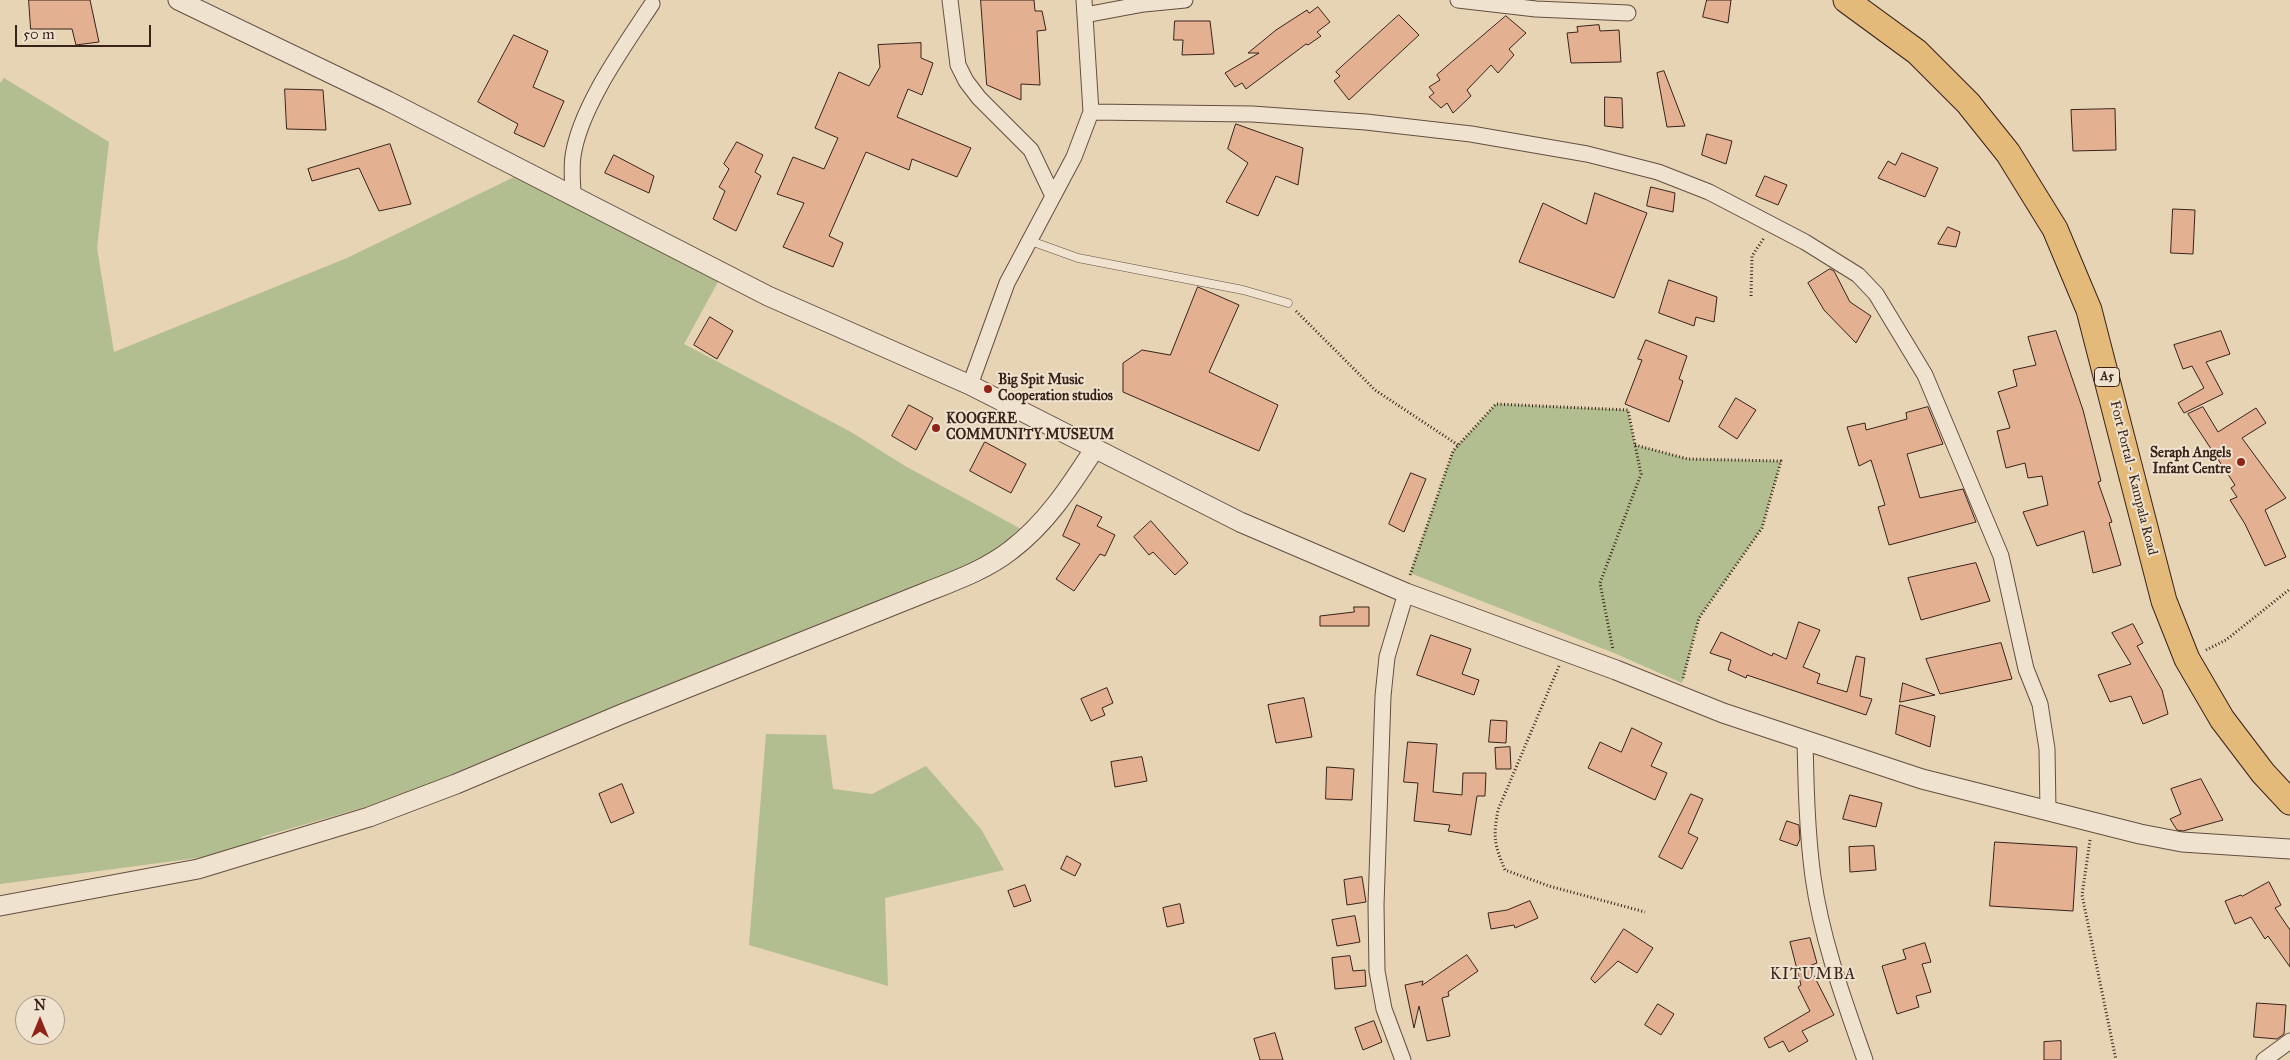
<!DOCTYPE html>
<html>
<head>
<meta charset="utf-8">
<style>
  body { margin:0 }
  #map { position:relative; width:2290px; height:1060px; overflow:hidden; background:#e6d4b5; font-family:"IM FELL Great Primer",serif }
  canvas { display:block }
  .north { position:absolute; left:15px; top:995px; width:50px; height:50px; box-sizing:border-box; background:#efe3cf; border:1px solid #a69686; border-radius:50%; rotate:0deg; font-size:14px; font-weight:700; line-height:20px; text-align:center; color:#392219 }
  .north::after { content:''; display:block; margin:auto; width:18px; height:22px; background:#8f2418; clip-path:polygon(50% 0,100% 100%,50% 72%,0 100%) }
  .scale { position:absolute; left:15px; top:25px; width:136px; height:22px; box-sizing:border-box; border:2px solid #392219; border-top:0; padding-left:6px; font-size:15px; line-height:18px; white-space:nowrap; color:#392219; -webkit-text-stroke:4px #efe3cf; paint-order:stroke }
</style>
</head>
<body>
<div id="map">
<canvas width="2290" height="1060"></canvas>
<div class="north">N</div>
<div class="scale">50 m</div>
</div>
<script>
const ctx = document.querySelector('canvas').getContext('2d');
ctx.lineJoin = 'round';
function paint(path, color) { ctx.fillStyle = color; ctx.fill(path, 'evenodd'); }
function strokePath(path, color, width, dash) { ctx.strokeStyle = color; ctx.lineWidth = width; ctx.lineCap = dash ? 'butt' : 'round'; ctx.setLineDash(dash || []); ctx.stroke(path); }
function write(font, color, halo, rows, align = 'center') {
  ctx.font = font + ' "IM FELL Great Primer",serif'; ctx.lineWidth = 4; ctx.setLineDash([]); ctx.textBaseline = 'middle'; ctx.strokeStyle = halo; ctx.fillStyle = color; for (const [text, x, y, turn = 0] of rows) {
    ctx.save(); ctx.translate(x, y); ctx.rotate((+turn || 0) * Math.PI / 180); ctx.textAlign = isNaN(turn) ? turn : align; if (halo) ctx.strokeText(text, 0, 0); ctx.fillText(text, 0, 0); ctx.restore();
  }
}
paint(new Path2D(`
  M4,78l105,64 -12,106 17,104 233,-94 167,-81 205,103 -35,64 167,88 54,34 116,63 -16,22 -549,230 -195,56 4,12 -265,35v-801z
  M1496,404l132,6 7,35 53,14 93,2 -19,67 -63,90 -17,65 -68,-30 -204,-80 43,-122z
  M766,734l60,1 7,54 39,5 54,-28 55,63 23,41 -119,28 3,88 -139,-41z`), '#b2bd90');
const building = new Path2D(`
  M29,0h61l9,42 -23,3 -4,-16h-41z
  M981,0h53l1,11h7l4,19 -9,1 3,54 -19,-1v16l-34,-15z
  M1707,0h24l-3,23 -25,-6z
  M1318,7l12,15 -13,10 4,4 -13,9 -2,-1 -60,45 -4,-6 -7,4 -10,-14 34,-20h-11l28,-23 31,-20 2,3z
  M1399,15l20,20 -70,65 -15,-19 6,-5 -4,-4z
  M1506,16l20,17 -17,16 5,6 -16,18 -7,-8 -24,25 4,6 -18,17 -6,-10 -6,5 -12,-11 5,-4 -5,-6 11,-7 -3,-5z
  M1175,21h35l4,33 -32,1 1,-15h-9z
  M1599,25l1,6 19,-1 2,32 -50,1 -4,-30 11,-1 -1,-5z
  M514,35l34,16 -15,36 31,14 -20,46 -30,-14 4,-9 -40,-22z
  M921,43v15l12,5 -11,32 -14,-6 -11,28 74,31 -14,29 -45,-18 -3,11 -43,-18 -37,84 14,7 -10,24 -50,-20 21,-44 -27,-9 16,-37 31,12 14,-31 -23,-10 24,-56 30,14 11,-19 -2,-22z
  M1664,71l21,55 -18,1 -10,-54z
  M285,89l38,1 3,40 -39,-1z
  M1605,97l17,1 1,30 -18,-2z
  M2115,109l1,41 -43,1 -2,-41z
  M1236,124l67,24 -5,37 -22,-9 -18,40 -32,-14 22,-39 -20,-14z
  M1707,134l25,7 -6,23 -24,-9z
  M737,142l26,13 -8,17 6,4 -25,55 -23,-12 12,-28 -6,-4 10,-18 -5,-5z
  M390,144l21,60 -32,7 -20,-43 -47,13 -4,-12z
  M1902,153l36,15 -13,29 -47,-19 10,-17 7,4z
  M614,155l40,21 -5,17 -44,-20z
  M1765,176l22,9 -9,20 -22,-9z
  M1651,187l24,6 -2,19 -26,-6z
  M1595,193l52,20 -33,85 -95,-36 24,-59 43,21z
  M2173,209l22,1 -2,44 -22,-1z
  M1948,227l12,5 -4,15 -18,-3z
  M1830,269l4,2 16,31 21,14 -15,27 -32,-33 -16,-27z
  M1669,280l48,17 -3,25 -18,-5 -2,9 -35,-13z
  M1198,287l41,18 -30,67 69,33 -19,46 -136,-59v-29l19,-13 28,5z
  M710,317l23,14 -16,28 -23,-14z
  M2056,331l27,79 18,71 -3,1 14,40 -3,1 12,42 -28,8 -9,-42 -47,15 -14,-34 25,-7 -6,-29 -14,2 -3,-15 -19,5 -9,-37 13,-3 -12,-36 19,-6 -4,-16 23,-5 -8,-28z
  M2221,331l9,23 -24,8 17,32 -39,19 -6,-10 26,-15 -12,-22 -9,3 -9,-24z
  M1646,340l41,16 -8,23 4,2 -14,41 -44,-18 17,-44 -4,-1z
  M1736,398l20,12 -19,29 -18,-12z
  M909,405l24,13 -17,32 -24,-14z
  M1928,407l15,37 -36,10 13,44 43,-9 13,33 -87,23 -11,-38 7,-2 -14,-45 -12,6 -12,-39 18,-4 1,7 41,-11 -1,-6z
  M2203,407l15,25 38,-24 10,15 -24,15 44,60 -21,12 21,47 -21,9 -20,-42 -15,-24 7,-3 -6,-9 4,-3 -47,-71z
  M985,442l41,22 -15,29 -41,-22z
  M1411,473l15,6 -22,53 -15,-8z
  M1077,505l25,12 -5,9 18,9 -10,21 -5,-2 -26,37 -18,-12 24,-35 -17,-8z
  M1151,521l37,42 -13,12 -22,-23 -4,3 -15,-18z
  M1976,563l14,38 -69,19 -13,-42z
  M1354,607h15v19h-49v-10l34,-4z
  M1799,622l21,8 -17,37 17,7 -3,9 30,9 9,-36 9,2 -5,38 12,3 -6,16 -119,-40 -1,3 -18,-8 3,-10 -21,-7 11,-21 51,24 1,-3 13,6z
  M2133,624l10,19 -6,3 25,44 6,24 -25,10 -12,-28 -21,6 -12,-27 33,-11 -19,-31z
  M1431,635l40,14 -9,25 17,6 -5,15 -57,-20z
  M2001,643l11,36 -72,15 -14,-35z
  M1903,683l32,12 -35,7z
  M1107,688l6,15 -11,5 3,7 -14,6 -10,-22z
  M1304,698l8,39 -36,6 -8,-38z
  M1900,705l35,11 -5,31 -34,-13z
  M1491,720l16,1 -1,22 -17,-1z
  M1632,728l30,15 -11,23 16,7 -12,27 -67,-32 12,-26 21,10z
  M1408,742l29,2 -4,48 29,3 1,-22h23l-1,23h-8l-6,39 -23,-4 2,-6 -36,-4 4,-38 -14,-1z
  M1510,747l1,22h-15l-1,-21z
  M1142,757l5,24 -32,6 -4,-25z
  M1327,767l27,2 -2,31 -26,-1z
  M2201,779l22,41 -40,11 -6,-1 -7,-11 11,-5 -10,-25z
  M622,784l12,29 -23,10 -12,-29z
  M1691,794l12,5 -15,34 10,5 -16,31 -23,-12z
  M1850,795l32,8 -6,24 -33,-8z
  M1787,821l12,4 1,14 -3,7 -17,-6z
  M1995,842l82,5 -4,64 -83,-5z
  M1874,846l2,24 -26,2 -1,-25z
  M1067,856l14,8 -6,12 -14,-7z
  M1362,877l4,25 -19,3 -3,-25z
  M2269,882l12,23 -6,3 15,22v37l-22,-31 -3,3 -14,-22 -16,7 -10,-23 16,-6 1,1z
  M1025,885l6,16 -17,6 -6,-16z
  M1530,901l8,17 -23,10 -1,-3 -23,4 -3,-16 19,-3z
  M1180,904l4,19 -17,4 -4,-19z
  M1355,916l5,26 -23,4 -5,-26z
  M1624,929l29,19 -16,25 -19,-12 -23,22 -4,-4z
  M1810,938l7,25 -8,3 25,49 -32,16 6,10 -19,11 -6,-11 -14,7 -5,-10 46,-27 -12,-24 3,-2 -11,-43z
  M1925,943l6,19 -9,2 9,28 -15,4 3,11 -22,7 -15,-48 24,-7 -3,-9z
  M1467,955l11,16 -30,21 1,4 -7,2 8,38 -23,5 -8,-35 -5,22 -9,-43 18,-4 -1,4z
  M1350,956l3,15 12,-1 1,16 -31,3 -3,-31z
  M2257,1003l29,2 -2,29 -7,5 -23,-2z
  M1658,1004l16,10 -13,21 -16,-10z
  M1374,1021l8,21 -19,8 -8,-22z
  M1275,1033l8,27h-23l-6,-21z
  M2061,1041v19h-17v-18z`);
paint(building, '#e4b092');
strokePath(building, '#392219', 1);
const service = new Path2D(`
  M1028,240l50,18 165,32 45,13`);
const minor = new Path2D(`
  M950,0l8,65 8,16 13,17 52,52 22,46
  M1458,0l78,9 92,4
  M1085,15l59,-11 41,-4
  M1091,112l161,2 114,8 105,12 116,20 71,18 51,20 96,50 53,33 18,19 49,81 76,181 25,113 14,35 7,45 1,62
  M573,198c0,-14 -2,-28 0,-42 7,-49 52,-111 79,-152
  M970,385l37,-102 67,-126 17,-45 -7,-112
  M1805,740c1,46 2,92 8,137 9,64 31,123 52,183
  M1403,1060l-19,-51 -7,-38 -1,-66 7,-209 4,-39 19,-64
  M2264,1060l26,-19`);
const tertiary = new Path2D(`
  M178,0l210,101 380,195 202,89 270,137 166,71 210,77 107,43 199,66 218,55 42,8 108,7
  M0,906l198,-37 171,-52 87,-33 166,-70 307,-123c28,-11 58,-22 82,-41 36,-27 60,-65 84,-102`);
const trunk = new Path2D(`
  M1846,0l71,52 51,51 40,50 47,76 34,81 75,291 23,58 35,60 41,54 27,29`);
strokePath(service, '#644e40', 9);
strokePath(minor, '#644e40', 17);
strokePath(tertiary, '#644e40', 21);
strokePath(trunk, '#392219', 27);
strokePath(new Path2D(`
  M1751,296l1,-40 12,-18
  M1296,311l79,79 83,55
  M1635,445l53,14 93,2 -19,67 -63,90 -16,60
  M1410,575l43,-124 43,-47 132,6 13,64 -41,109 13,67
  M2206,650l20,-10 64,-51
  M1559,666l-61,144c-5,27 -4,34 7,60l44,16 96,26
  M2090,840l-8,55 34,165`), '#392219', 3, [1, 2.5]);
strokePath(service, '#efe3cf', 8);
strokePath(minor, '#efe3cf', 15);
strokePath(tertiary, '#efe3cf', 19);
strokePath(trunk, '#e3ba7a', 25);
for (const [x, y, r, color] of [
  [988,389,5,"#8f2418"],
  [936,428,5,"#8f2418"],
  [2241,462,5,"#8f2418"]
]) { const dot = new Path2D(); dot.arc(x, y, r, 0, 2 * Math.PI); ctx.fillStyle = color; ctx.fill(dot); strokePath(dot, '#efe3cf', 2); }
for (const [x, y, w] of [
  [2107,377,25]
]) { const box = new Path2D(); box.roundRect(x - w / 2, y - 9.5, w, 19, 4); ctx.fillStyle = '#efe3cf'; ctx.fill(box); strokePath(box, '#392219', 1); }
write('bold 12px', '#392219', null, [
  ["A5",2107,377]
]);
write('bold 14px', '#392219', '#efe3cf', [
  ["Big Spit Music",998,381],
  ["Cooperation studios",998,397],
  ["KOOGERE",946,420],
  ["COMMUNITY MUSEUM",946,436],
  ["Seraph Angels",2231,454,"right"],
  ["Infant Centre",2231,470,"right"]
], 'left');
write('14px', '#392219', '#efe3cf', [
  ["Fort Portal - Kampala Road",2133,478,76]
]);
ctx.letterSpacing = '1px';
write('16px', '#392219', '#efe3cf', [
  ["KITUMBA",1813,975]
]);
ctx.letterSpacing = '0px';
</script>
</body>
</html>
